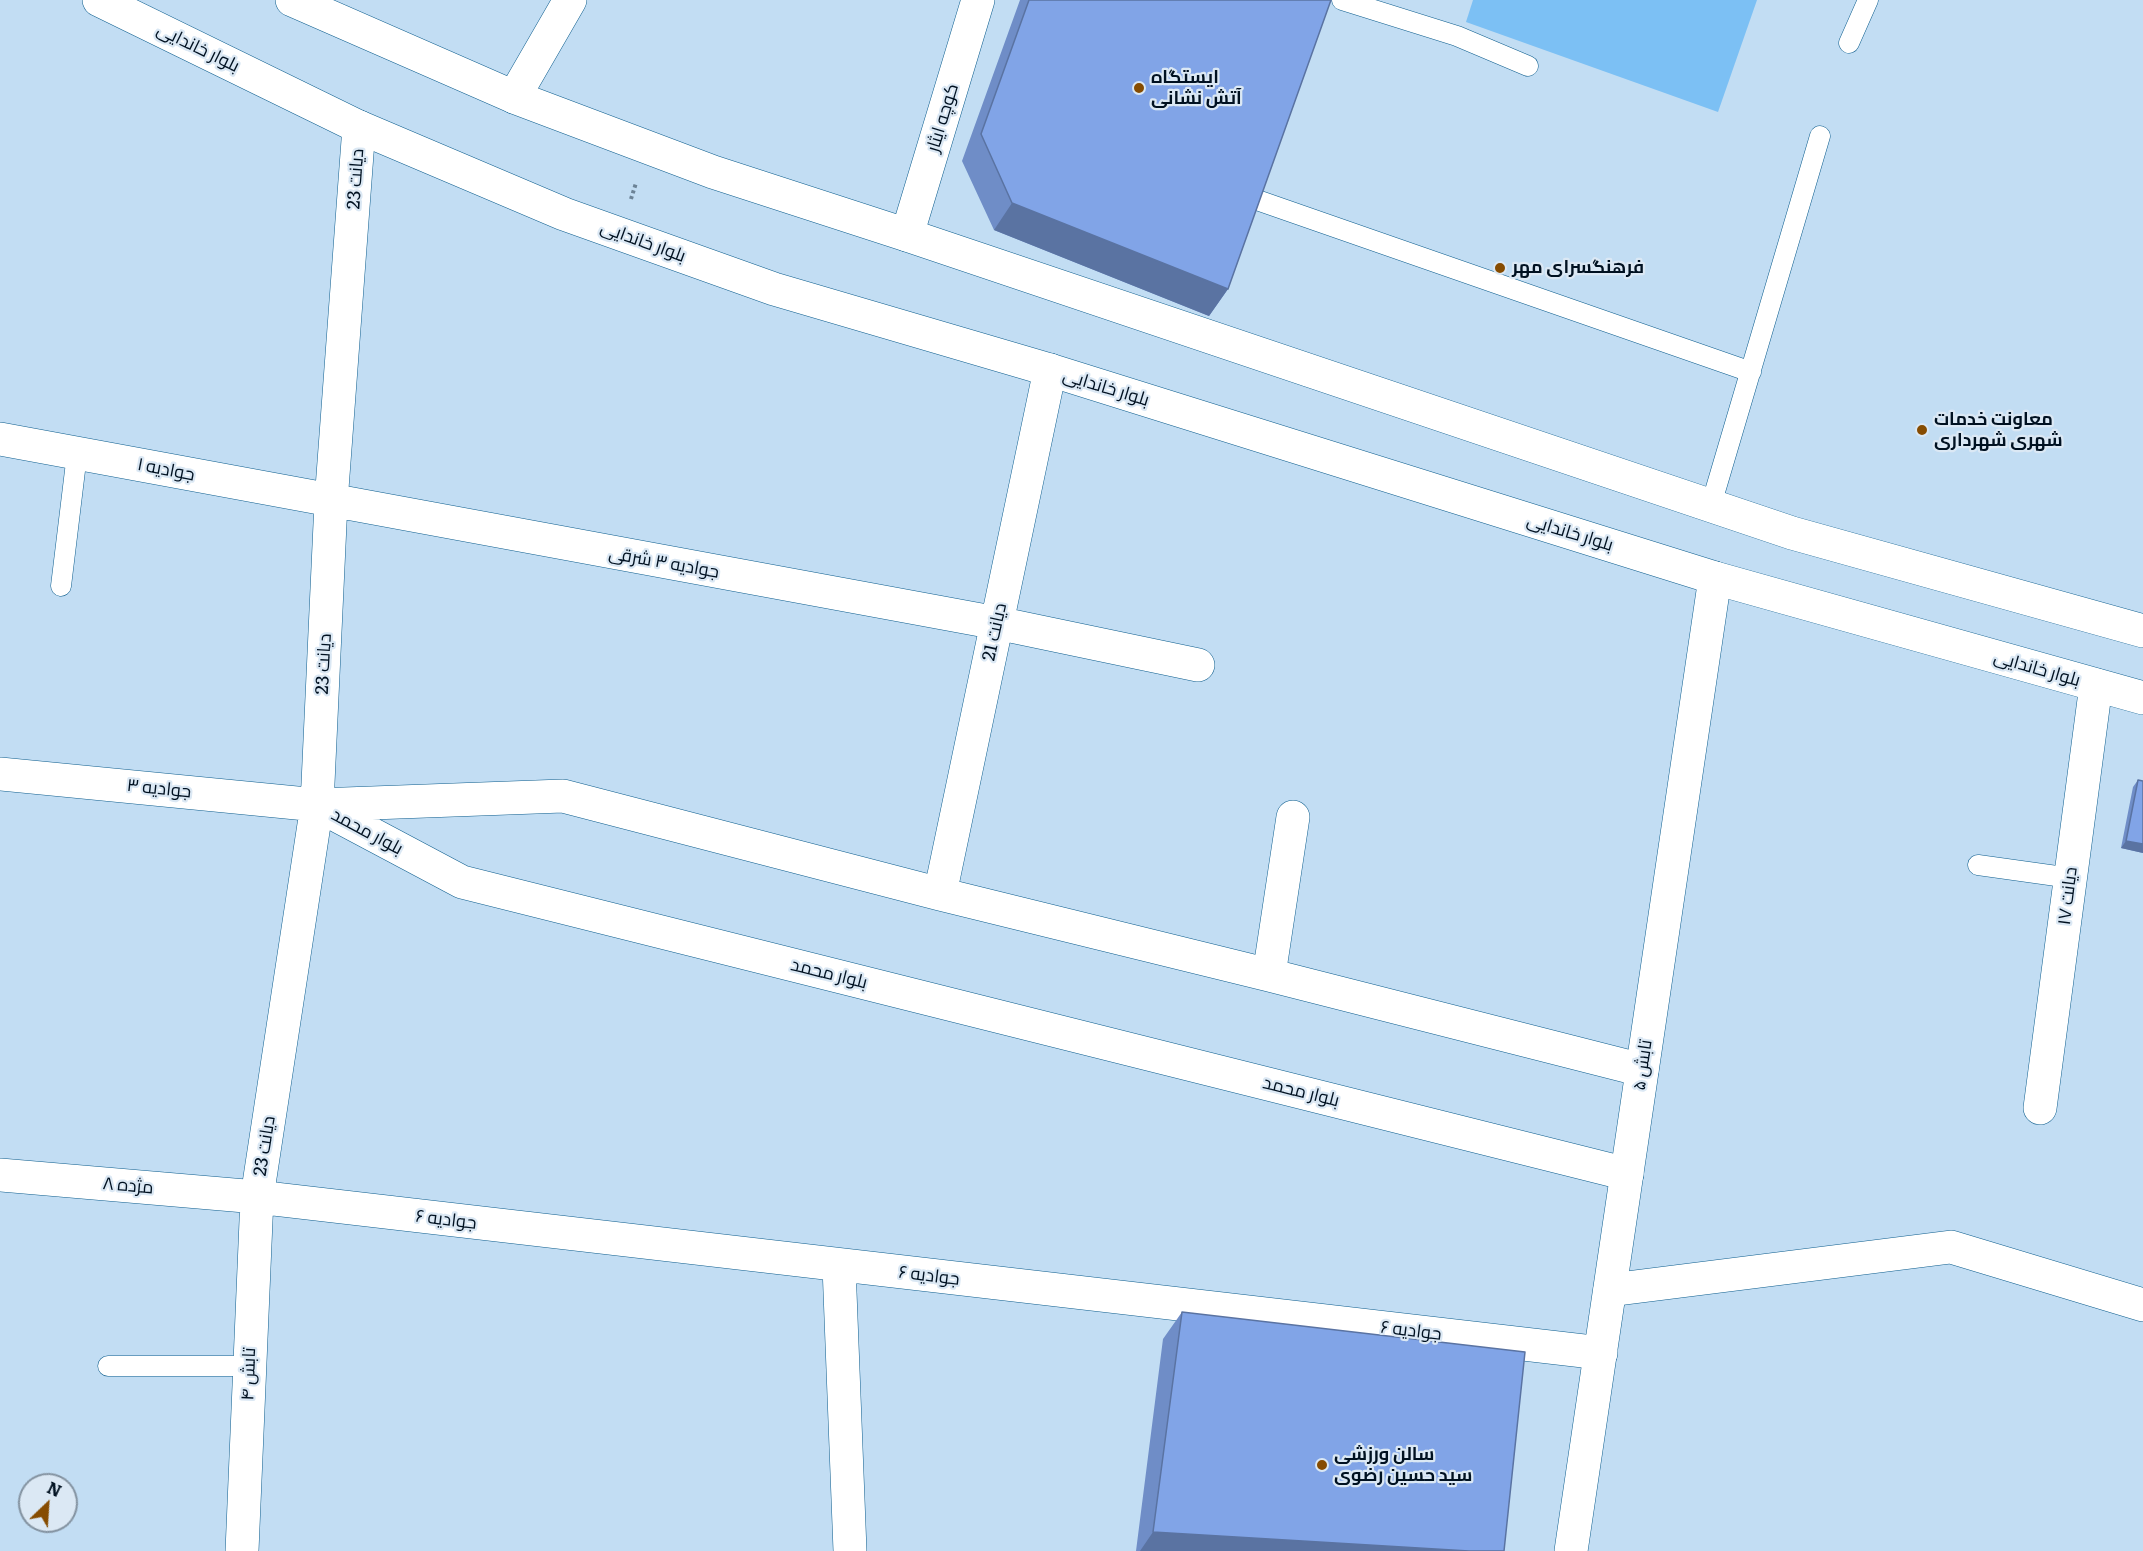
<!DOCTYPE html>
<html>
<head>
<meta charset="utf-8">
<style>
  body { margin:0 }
  #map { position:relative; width:2143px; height:1551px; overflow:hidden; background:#c2ddf3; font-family:Literata,serif }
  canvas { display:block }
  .north { position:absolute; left:18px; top:1473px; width:60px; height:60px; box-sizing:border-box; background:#dbe8f4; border:2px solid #8392a0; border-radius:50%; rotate:25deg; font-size:16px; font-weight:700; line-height:24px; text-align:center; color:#001121 }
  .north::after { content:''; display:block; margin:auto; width:21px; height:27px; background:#864c01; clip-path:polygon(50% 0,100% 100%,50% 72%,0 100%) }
</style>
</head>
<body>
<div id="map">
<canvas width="2143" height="1551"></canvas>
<div class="north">N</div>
</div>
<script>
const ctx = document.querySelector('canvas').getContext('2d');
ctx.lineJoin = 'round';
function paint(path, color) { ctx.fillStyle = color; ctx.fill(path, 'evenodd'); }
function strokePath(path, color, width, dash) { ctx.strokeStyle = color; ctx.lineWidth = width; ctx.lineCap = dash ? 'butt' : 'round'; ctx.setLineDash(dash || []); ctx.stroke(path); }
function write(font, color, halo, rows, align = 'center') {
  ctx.font = font + ' Literata,Cairo,serif'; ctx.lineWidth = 4.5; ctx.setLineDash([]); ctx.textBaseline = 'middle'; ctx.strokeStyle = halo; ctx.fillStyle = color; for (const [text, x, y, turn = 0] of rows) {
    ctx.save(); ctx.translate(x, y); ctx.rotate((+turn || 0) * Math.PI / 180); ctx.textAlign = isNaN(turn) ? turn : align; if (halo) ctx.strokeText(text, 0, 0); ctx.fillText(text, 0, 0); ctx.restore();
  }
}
paint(new Path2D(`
  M1473,0h284l-39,112 -252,-90z`), '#7cc0f4');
const service = new Path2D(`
  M1342,0l115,36 71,30
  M1849,43l19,-43
  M1234,192l517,180
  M1711,505l109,-369
  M61,586l16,-132
  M1978,865l93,13
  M108,1366h142`);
const minor = new Path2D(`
  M514,97l56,-97
  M0,439l997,184 201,42
  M0,774l317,31 246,-9 377,98 329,81 373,95
  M319,806l143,76 1165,292
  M940,894l110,-524
  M1269,975l24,-158
  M2040,1108l56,-423
  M0,1175l257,22 1344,156
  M839,1266l11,285
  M1610,1290l341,-43 192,58
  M242,1551l15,-354 60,-392 14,-303 28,-375`);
const tertiary = new Path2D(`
  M907,235l71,-235
  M1571,1551l144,-973`);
const secondary = new Path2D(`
  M99,0l260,127 205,87 210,75 276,81 665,208 428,120
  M292,0l222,97 199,75 194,63 885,298 351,98`);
strokePath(service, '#0e5e8e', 21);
strokePath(minor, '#0e5e8e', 34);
strokePath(tertiary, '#0e5e8e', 34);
strokePath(secondary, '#0e5e8e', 34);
strokePath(new Path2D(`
  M631,199l5,-16`), '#6c8396', 4, [3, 3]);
strokePath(service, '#fff', 20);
strokePath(minor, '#fff', 33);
strokePath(tertiary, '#fff', 33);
strokePath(secondary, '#fff', 33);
paint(new Path2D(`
  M1020,0h311l-103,289 -19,27 -215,-86 -32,-69z
  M2138,780l5,73 -22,-5 12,-61z
  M1182,1312l322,239h-368l27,-212z`), '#6f8dc7');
paint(new Path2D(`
  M1012,203l216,86 -19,27 -215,-86z
  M2126,841l17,3v9l-22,-5z
  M1153,1532l316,19h-329z`), '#5a73a2');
const building = new Path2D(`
  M1029,0h302l-103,289 -216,-86 -31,-69z
  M2138,780l5,1v63l-17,-3z
  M1182,1312l343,40 -21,199h-35l-316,-19z`);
paint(building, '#81a4e7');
strokePath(building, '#5a73a2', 1.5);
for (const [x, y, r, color] of [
  [1139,88,6,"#864c01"],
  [1500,268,6,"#864c01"],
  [1922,430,6,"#864c01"],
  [1322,1465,6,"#864c01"]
]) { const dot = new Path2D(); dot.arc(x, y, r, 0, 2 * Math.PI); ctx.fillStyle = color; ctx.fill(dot); strokePath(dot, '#dbe8f4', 2); }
write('18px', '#001121', '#dbe8f4', [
  ["بلوار خاندایی",198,48,26],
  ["کوچه ایثار",943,118,-73],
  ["دیانت 23",356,179,-86],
  ["بلوار خاندایی",643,242,20],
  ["بلوار خاندایی",1106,388,17],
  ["جوادیه ۱",166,470,11],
  ["بلوار خاندایی",1570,533,17],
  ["جوادیه ۳ شرقی",664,563,10],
  ["دیانت 21",995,632,-78],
  ["دیانت 23",324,664,-87],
  ["بلوار خاندایی",2037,669,16],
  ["جوادیه ۳",159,789,6],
  ["بلوار محمد",367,832,28],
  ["دیانت ۱۷",2068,896,-83],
  ["بلوار محمد",829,974,14],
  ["تابش ۵",1643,1065,-82],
  ["بلوار محمد",1301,1092,14],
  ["دیانت 23",265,1146,-81],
  ["مژده ۸",128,1186,5],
  ["جوادیه ۶",446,1220,7],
  ["جوادیه ۶",929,1276,7],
  ["جوادیه ۶",1411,1331,7],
  ["تابش ۴",249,1374,-88]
]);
write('bold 18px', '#001121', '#dbe8f4', [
  ["ایستگاه",1151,78],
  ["آتش نشانی",1151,99],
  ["فرهنگسرای مهر",1512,268],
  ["معاونت خدمات",1934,420],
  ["شهری شهرداری",1934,441],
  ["سالن ورزشی",1334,1455],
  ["سید حسین رضوی",1334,1476]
], 'left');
</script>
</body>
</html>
